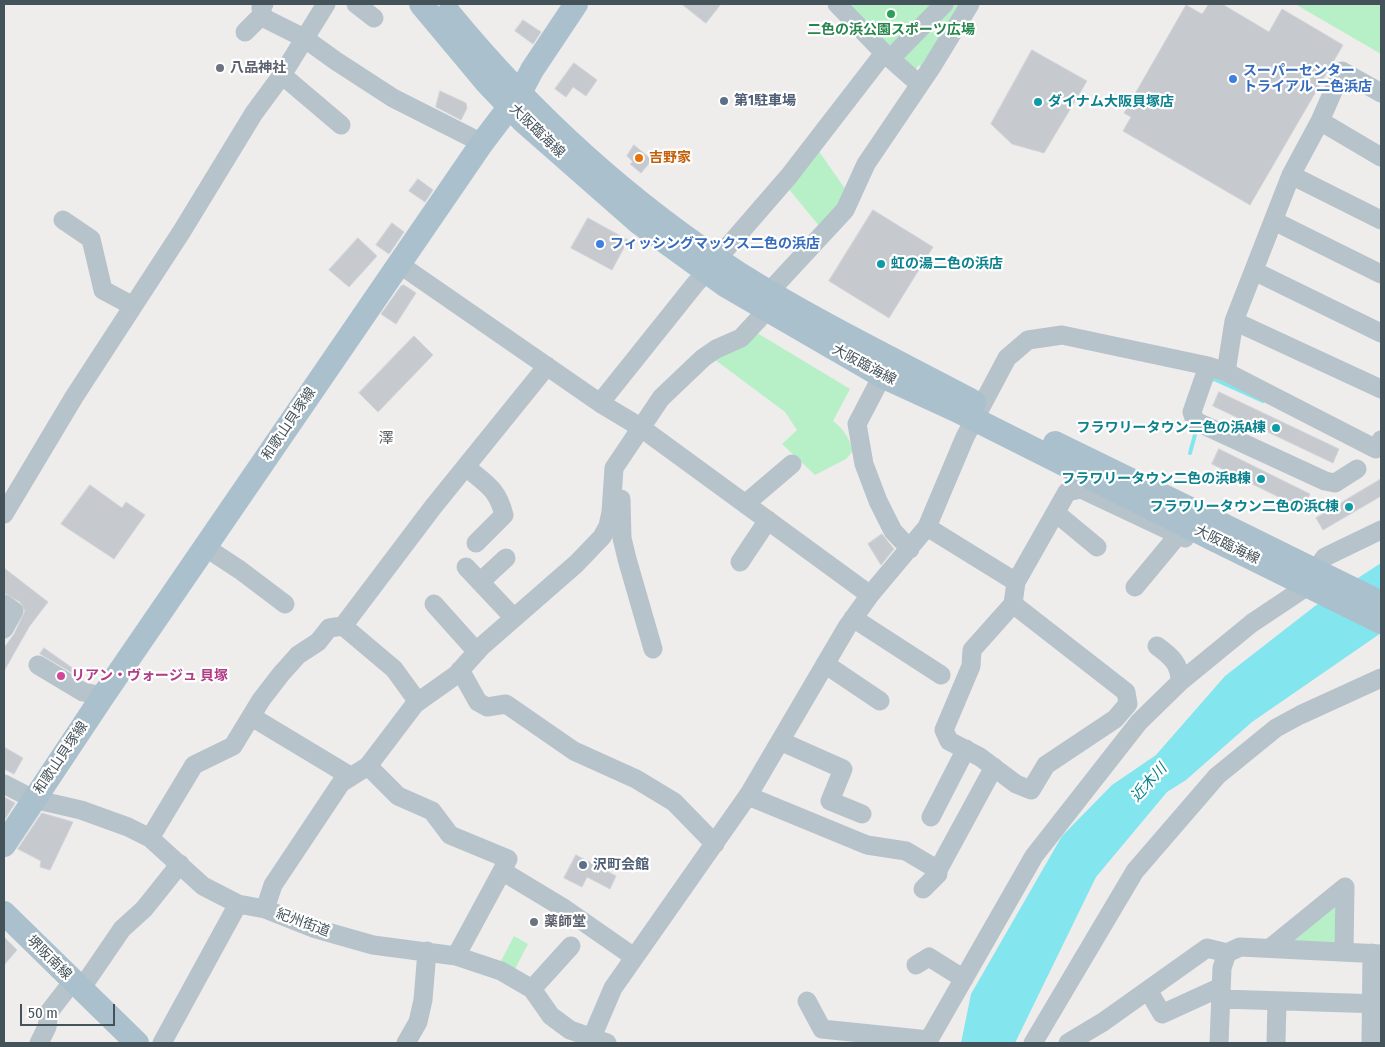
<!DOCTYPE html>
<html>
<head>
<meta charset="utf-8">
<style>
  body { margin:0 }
  #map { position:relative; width:1385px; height:1047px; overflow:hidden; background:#efecec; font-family:"Fira Sans Condensed",sans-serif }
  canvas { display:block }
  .frame { position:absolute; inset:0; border:5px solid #44525a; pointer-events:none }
  .scale { position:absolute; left:20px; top:1004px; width:95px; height:22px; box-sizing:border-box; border:2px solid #44525a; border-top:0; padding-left:6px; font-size:15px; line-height:18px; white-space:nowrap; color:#44525a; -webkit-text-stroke:4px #fff; paint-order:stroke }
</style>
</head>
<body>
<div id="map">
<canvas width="1385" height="1047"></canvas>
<div class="frame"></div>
<div class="scale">50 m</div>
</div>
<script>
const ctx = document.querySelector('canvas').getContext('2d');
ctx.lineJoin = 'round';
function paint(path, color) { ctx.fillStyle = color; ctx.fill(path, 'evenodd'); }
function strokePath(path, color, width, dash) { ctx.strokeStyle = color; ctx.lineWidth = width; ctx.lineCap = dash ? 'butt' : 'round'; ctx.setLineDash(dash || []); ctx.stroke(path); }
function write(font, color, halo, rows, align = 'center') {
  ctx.font = font + ' "Fira Sans Condensed","Noto Sans JP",sans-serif'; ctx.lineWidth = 4.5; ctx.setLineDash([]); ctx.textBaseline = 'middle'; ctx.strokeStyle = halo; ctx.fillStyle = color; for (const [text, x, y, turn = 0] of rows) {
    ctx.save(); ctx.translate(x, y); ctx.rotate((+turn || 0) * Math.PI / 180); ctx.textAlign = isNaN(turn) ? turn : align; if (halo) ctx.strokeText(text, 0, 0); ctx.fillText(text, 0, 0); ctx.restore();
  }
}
paint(new Path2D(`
  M848,4h115l-41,64 -3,-3 -5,6z
  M1295,4h86v50z
  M818,150l30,43 -28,34 -32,-39z
  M754,331l96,58 -17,32c11,8 16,17 20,30l-7,8 -31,16 -33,-31 15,-14 -12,-18 -71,-53z
  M1342,894v51l-62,-1z
  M514,936l14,8 -13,25 -15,-6z`), '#b7f0c6');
paint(new Path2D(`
  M1381,563v70l-129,89 -66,58 -19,12 -71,85 -81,166h-54l10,-49 91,-158 50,-51 44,-30 69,-79 90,-70z`), '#83e5ee');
strokePath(new Path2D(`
  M1210,381l4,-2 49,22
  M1190,453l6,-22`), '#83e5ee', 4);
const building = new Path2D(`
  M682,4h39l-15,19z
  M1209,4h13l47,28 13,-23 61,36 -93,160 -127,-74 8,-14 -7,-4 62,-108 16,9z
  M523,20l18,12 -8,12 -18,-13z
  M1032,50l55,31 -43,72 -32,-9 -21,-20z
  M574,63l23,17 -11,16 -13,-9 -7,10 -11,-8z
  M440,91l26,12 1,5 -6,12 -25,-13z
  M634,145l18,15 -11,13 -11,-9 3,-2 -6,-6z
  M418,179l15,11 -8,12 -16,-11z
  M873,210l60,37 -44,71 -60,-37z
  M588,218l40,22 -16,30 -41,-22z
  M392,223l12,9 -15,22 -13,-9z
  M358,238l19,18 -28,31 -20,-17z
  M404,285l12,8 -20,31 -15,-10 20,-28z
  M414,336l19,19 -55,57 -19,-19z
  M1219,392l120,57 -6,14 -120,-57z
  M1219,449l91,45 -7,15 -91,-45z
  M1381,479v17l-58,34 -7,-12z
  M90,485l32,23 4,-6 19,13 -31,44 -53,-35z
  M882,534l12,15 -13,16 -13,-21z
  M4,568l44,34 -19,25 -25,44v-23l10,-14 11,-23 -5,-9 -16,-9z
  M44,648l37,26 -2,3 -39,-23z
  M4,747l19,11 -9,16 -10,-5z
  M4,797l11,6 -11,18z
  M42,813l31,9 -23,48 -10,-3 1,-6 -23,-12z
  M576,855l40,21 -6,13 -23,-12 -5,10 -18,-9z
  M4,937l13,13 -13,15z`);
paint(building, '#c6cacf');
strokePath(building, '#d0d3d8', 1);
strokePath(new Path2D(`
  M264,4l-3,4 3,10 40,20 32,23 57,37 89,45
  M356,4l18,14
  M245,32l18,-18
  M884,53l35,31
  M891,58l53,-54
  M282,75l59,50
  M1320,121l22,-50 39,22
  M1291,175l90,45
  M63,220l28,19 12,51 30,16
  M1274,221l107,53
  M399,264l201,139 40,24 230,168
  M1254,271l127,62
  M769,292l76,-82 21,-46 65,-96 39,-64
  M1234,321l147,68
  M1208,366l-16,46 3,9 130,60 10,2 22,-14
  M1226,372l8,-51 57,-146 29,-54 61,36
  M882,376l-25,48 7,40 14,37 15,30 17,18
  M600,403l96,-120 24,-24 4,-8 65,-75 95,-123 -47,-49
  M466,467c20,17 31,21 38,48l-28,28
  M621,499l1,39 5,21 26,90
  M745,504l47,-40
  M1056,513l41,34
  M4,514l70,-117 108,-166 72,-118 28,-38 44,-71
  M927,527l89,55
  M205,547l35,23 45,34
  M740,562l28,-42
  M466,567l48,51
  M480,582l26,-24
  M1135,587l44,-53
  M4,604l10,7 -10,18
  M434,604l43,48
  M1013,604l-41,46 -1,16 -27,64 5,11 31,16 36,27 15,6 15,-25 69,-46 13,-15 -2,-12 -113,-88 3,-22 51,-90 14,-3 104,49
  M853,618l88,57
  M1157,646c15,11 23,18 23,36
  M825,664l55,37
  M38,665l45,27 20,4
  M460,670l18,32 9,5 19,-3 68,47 62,28 38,23 41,42
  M418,702l-24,-33 -51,-43 90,-119 114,-141
  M252,717l98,59
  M780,741l63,28 -13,32 32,13
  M368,766l30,30 34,15 18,24 58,24 -6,12 63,38 69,48
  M4,784l29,15 48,11 47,17 22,11 53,48 35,18 27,5 48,19 60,17 83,11 45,15 31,18 19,27 19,14 37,13
  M748,796l119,49 39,6 32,19v4l-15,15
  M931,817l35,-68
  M150,838l44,-73 39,-19 28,-46 20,-26 17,-19 20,-13 11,-14 14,-2
  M938,870l56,-103
  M265,909l8,-24 68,-102 27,-17 47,-62 41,-29 26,-29 94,-82 26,-27 6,-11 3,-14 3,-44 47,-70 42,-40 13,-9 25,-11 27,-29
  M1270,948l75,-61 -1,65
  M456,956l46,-85
  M916,965l13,-8 35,22
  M81,989l41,-60 22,-20 36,-45
  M532,989l39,-43
  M1148,990l14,24 59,-27
  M1221,999l160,5
  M807,1001l15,28 107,11
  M592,1037l21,-49 136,-194 98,-167 23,-32 57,-68 38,-90 42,-79 21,-18 34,-5 146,31 18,6 150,77 5,-9
  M39,1043l8,-16 2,-15 24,-31
  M162,1043l76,-139
  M406,1043l12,-21 5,-22 4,-49
  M927,1043l107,-187 105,-134 41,-40 72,-59 48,-32 25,-34 56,-27
  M1033,1043l102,-172 82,-95 59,-48 24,-13 81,-37
  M1068,1043l35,-21 104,-74 20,5
  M1219,1043l3,-75 5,-15 13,-6 141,7
  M1276,1043l1,-42
  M1371,1043l1,-90`), '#b7c3ca', 19);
strokePath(new Path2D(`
  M421,4l66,79 36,38 115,101 87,63 157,91 74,34 259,130
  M449,13c82,100 181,190 289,260 76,48 157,87 236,129
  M1055,443l168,82
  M4,845l99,-149 379,-553 38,-50 12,-23 44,-66
  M4,913l133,130`), '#aac0cd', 24);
strokePath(new Path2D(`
  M1223,525l158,78
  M1215,540l166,82`), '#aac0cd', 24);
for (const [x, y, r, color] of [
  [891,14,5,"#2e9e5b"],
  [220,68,5,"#6b7280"],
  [1233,79,5,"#3f7fe0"],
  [724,101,5,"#5c6f8a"],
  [1038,102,5,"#0f9aa8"],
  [639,158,5,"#e8710a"],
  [600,244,5,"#3f7fe0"],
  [881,264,5,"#0f9aa8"],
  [1276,428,5,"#0f9aa8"],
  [1261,479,5,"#0f9aa8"],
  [1349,507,5,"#0f9aa8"],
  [61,676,5,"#d1479c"],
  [583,865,5,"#5c6f8a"],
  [534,922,5,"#6b7280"]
]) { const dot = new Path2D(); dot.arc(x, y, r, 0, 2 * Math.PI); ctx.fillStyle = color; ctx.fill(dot); strokePath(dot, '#fff', 2); }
write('bold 14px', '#27864d', '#fff', [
  ["二色の浜公園スポーツ広場",891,30]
]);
write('bold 14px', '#5b616d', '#fff', [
  ["八品神社",230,68],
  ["薬師堂",544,922]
], 'left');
write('bold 14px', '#366cbe', '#fff', [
  ["スーパーセンター",1243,71],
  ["トライアル 二色浜店",1243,87],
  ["フィッシングマックス二色の浜店",610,244]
], 'left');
write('bold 14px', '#4e5e75', '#fff', [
  ["第1駐車場",734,101],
  ["沢町会館",593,865]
], 'left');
write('bold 14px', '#0d838f', '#fff', [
  ["ダイナム大阪貝塚店",1048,102,"left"],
  ["虹の湯二色の浜店",891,264,"left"],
  ["フラワリータウン二色の浜A棟",1266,428],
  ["フラワリータウン二色の浜B棟",1251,479],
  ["フラワリータウン二色の浜C棟",1339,507]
], 'right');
write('14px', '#44525a', '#fff', [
  ["大阪臨海線",537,131,44],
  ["大阪臨海線",864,365,28],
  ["和歌山貝塚線",289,424,-56],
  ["大阪臨海線",1227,545,26],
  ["和歌山貝塚線",61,758,-56],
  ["紀州街道",303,923,20],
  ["堺阪南線",49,958,44]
]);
write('bold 14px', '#c56008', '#fff', [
  ["吉野家",649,158]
], 'left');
write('bold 14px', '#b23c85', '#fff', [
  ["リアン・ヴォージュ 貝塚",71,676]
], 'left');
write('15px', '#595e61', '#fff', [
  ["澤",386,439]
]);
write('italic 15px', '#09808b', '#fff', [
  ["近木川",1149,783,-48]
]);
</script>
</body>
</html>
